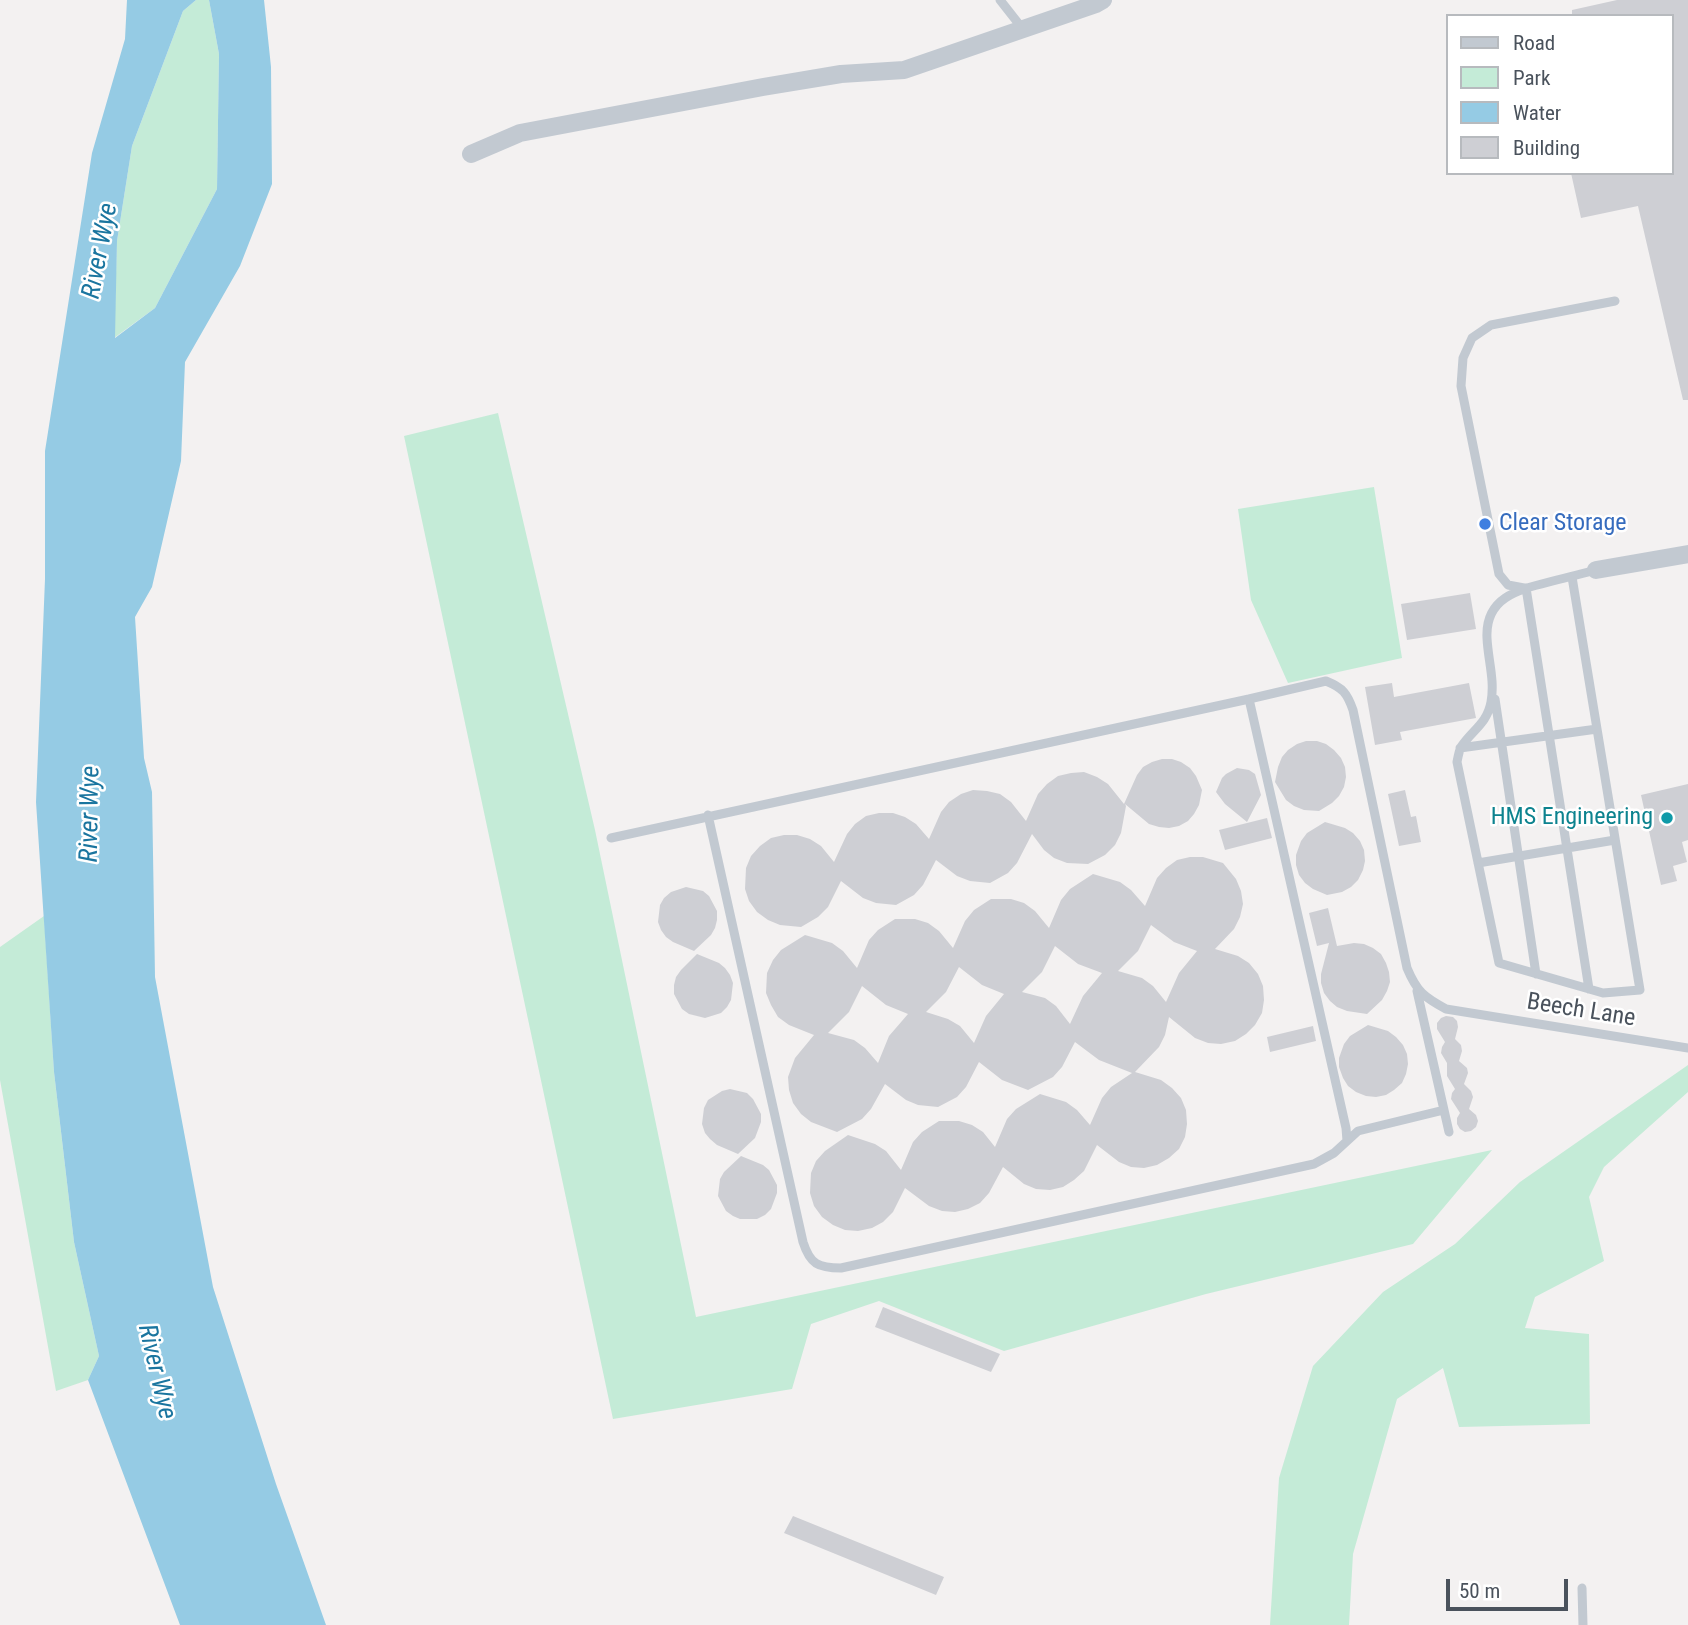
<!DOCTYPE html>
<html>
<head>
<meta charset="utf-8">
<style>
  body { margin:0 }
  #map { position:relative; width:1688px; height:1625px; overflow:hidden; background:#f3f1f1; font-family:"Roboto Condensed",sans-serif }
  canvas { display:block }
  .legend { position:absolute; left:1446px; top:14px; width:228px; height:161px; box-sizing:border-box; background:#fff; border:2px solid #b7babe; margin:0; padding:9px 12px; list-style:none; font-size:21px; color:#4a525c }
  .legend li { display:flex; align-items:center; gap:14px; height:35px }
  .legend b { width:35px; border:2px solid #b7babe }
  .scale { position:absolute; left:1446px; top:1579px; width:122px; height:32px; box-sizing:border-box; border:4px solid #4a525c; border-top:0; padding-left:9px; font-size:21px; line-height:24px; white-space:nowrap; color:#4a525c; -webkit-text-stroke:5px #fff; paint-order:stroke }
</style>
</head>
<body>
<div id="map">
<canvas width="1688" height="1625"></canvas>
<ul class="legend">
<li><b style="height:9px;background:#c2c9d1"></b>Road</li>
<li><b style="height:19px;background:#c4ebd7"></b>Park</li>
<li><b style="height:19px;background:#95cbe4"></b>Water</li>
<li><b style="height:19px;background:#cecfd4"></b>Building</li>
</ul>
<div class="scale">50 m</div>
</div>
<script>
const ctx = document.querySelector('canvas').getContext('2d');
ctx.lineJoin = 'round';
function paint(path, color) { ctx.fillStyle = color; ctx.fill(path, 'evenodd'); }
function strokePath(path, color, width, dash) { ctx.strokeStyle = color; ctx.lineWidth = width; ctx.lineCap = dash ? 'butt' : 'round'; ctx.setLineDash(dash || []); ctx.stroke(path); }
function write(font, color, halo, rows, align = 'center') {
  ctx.font = font + ' "Roboto Condensed",sans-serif'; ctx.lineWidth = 5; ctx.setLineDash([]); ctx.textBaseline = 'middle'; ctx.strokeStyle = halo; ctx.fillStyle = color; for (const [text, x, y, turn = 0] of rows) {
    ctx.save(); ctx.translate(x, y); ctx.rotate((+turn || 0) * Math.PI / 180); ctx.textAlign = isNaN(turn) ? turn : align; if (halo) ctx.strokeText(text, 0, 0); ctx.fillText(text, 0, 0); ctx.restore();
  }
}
paint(new Path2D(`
  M196,0h13l10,54 -2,135 -62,119 -41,30 3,-97 15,-95 51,-135z
  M498,413l97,417 101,487 796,-167 -79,94 -207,50 -202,57 -125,-50 -68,23 -19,65 -179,30 -209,-983z
  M1374,487l28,171 -114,25 -37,-83 -13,-91z
  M44,916l10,156 20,170 25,114 -11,24 -32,11 -56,-311v-133z
  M1688,1065v27l-84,75 -15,30 15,64 -69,36 -10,31 64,6 1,90 -131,3 -16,-59 -46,31 -44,155 -4,71h-79l9,-147 34,-112 70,-74 72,-48 65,-62z`), '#c4ebd7');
paint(new Path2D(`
  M127,0h69l-13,11 -51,135 -15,95 -2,97 40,-30 62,-119 2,-135 -10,-54h55l7,67 1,117 -32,82 -55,96 -4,99 -29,126 -17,30 9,141 8,34 3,185 58,310 63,197 50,141h-146l-92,-245 11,-24 -25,-114 -20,-170 -18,-270 9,-223v-128l47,-298 33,-114z`), '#95cbe4');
paint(new Path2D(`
  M1617,0h71v400h-5l-45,-194 -57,12 -10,-45h101v-157h-100v-6z
  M1470,593l6,36 -69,11 -6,-36z
  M1392,683l2,14 75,-14 7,35 -76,14 2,8 -27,5 -10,-58z
  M1306,741h11l9,3 8,6 7,8 4,9 1,10 -2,10 -5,9 -7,7 -13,8 -15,-1 -10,-4 -8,-6 -11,-18 3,-15 4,-10 6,-7 9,-6z
  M1162,759h10l9,3 9,6 6,8 6,14 -3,15 -5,9 -6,7 -9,5 -10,2 -10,-1 -10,-3 -24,-20 1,2 -5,27 -6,12 -10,10 -17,9 -21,-1 -13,-5 -10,-8 -12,-16 -15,29 -9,10 -18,10 -20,-2 -13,-5 -21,-16 -13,25 -9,10 -18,10 -20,-2 -13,-5 -22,-17 -13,26 -10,10 -17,10 -21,-2 -12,-5 -11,-8 -8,-11 -4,-12 1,-21 5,-12 9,-10 11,-8 13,-3h13l13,4 11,7 13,16 13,-28 8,-10 11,-8 13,-3h14l12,4 11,7 13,15 12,-27 8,-10 12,-8 12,-4 14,1 13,3 11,8 15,19 12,-27 9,-10 11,-8 13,-3 13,-1 13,5 11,7 16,20 13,-29 6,-8 9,-5z
  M1237,768l12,2 6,4 6,21 -14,27 -22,-18 -9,-12 6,-14 4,-4z
  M1688,784v56l-6,2 5,20 -14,4 4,15 -16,4 -20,-90z
  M1405,790l6,27 5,-1 5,26 -22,4 -11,-52z
  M1267,818l5,20 -47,12 -6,-20z
  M1325,822l20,6 8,5 7,8 4,9 1,11 -2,9 -5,10 -7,7 -9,5 -15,3 -14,-6 -8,-6 -6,-8 -3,-10v-10l5,-14 6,-8z
  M1190,857h13l20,6 13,16 5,12 2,13 -3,13 -6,12 -19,20 23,7 11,7 9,11 5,12 1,14 -2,13 -7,12 -9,9 -11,7 -14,3 -13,-1 -13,-5 -26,-21 -4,18 -6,12 -24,25 26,8 11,8 9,10 5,12 1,14 -2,13 -6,12 -10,9 -12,7 -13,3 -13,-1 -12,-5 -22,-17 -13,26 -10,9 -11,7 -13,3 -14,-1 -12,-5 -21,-17 -14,26 -9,10 -12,6 -13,3 -13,-1 -13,-5 -24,-18 -12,24 -10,10 -11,6 -14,3 -13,-1 -12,-5 -11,-8 -8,-11 -4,-13 1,-20 5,-12 9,-10 23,-16 27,9 11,7 15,19 12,-28 9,-10 17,-11h20l13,4 11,7 12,15 12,-28 9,-10 24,-15 26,8 11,8 13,15 12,-27 9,-11 21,-14 -33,-13 -24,-18 -13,25 -9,10 -25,13 -26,-10 -23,-18 -13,25 -9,10 -19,10 -20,-2 -12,-5 -21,-16 -14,25 -9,10 -25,13 -26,-10 -10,-8 -8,-11 -4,-13 -1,-13 7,-19 19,-23 -25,-10 -11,-8 -7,-12 -5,-12 1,-20 6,-13 8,-10 24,-15 27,8 11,8 14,17 12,-28 9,-10 17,-11h20l13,4 11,8 14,17 12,-27 9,-11 17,-11h20l13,4 11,8 14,17 12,-28 9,-11 23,-15 27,8 11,8 14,16 12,-28 9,-10 11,-8zM1151,925l23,17 23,9 -18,22 -13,29 -13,-16 -11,-8 -24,-7 20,-20zM1055,946l23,18 24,9 -19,23 -13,28 -14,-18 -11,-8 -23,-6 20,-20zM959,967l23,18 22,9 -18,22 -12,27 -14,-17 -12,-7 -22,-7 20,-20zM862,986l24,19 22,9 -19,22 -11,27 -13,-15 -11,-8 -26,-7 21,-21z
  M686,887l17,4 6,5 8,15v9l-2,8 -4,7 -17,16 -21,-9 -7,-5 -5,-7 -3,-8 2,-17 4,-7 7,-6z
  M1328,908l9,38 17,-3 10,1 9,4 8,6 5,9 3,9 1,10 -3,9 -5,9 -15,14 -20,-3 -10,-4 -7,-6 -6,-8 -3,-10v-9l8,-31 -12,3 -8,-33z
  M697,954l22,9 6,5 5,7 3,8 -2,17 -4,7 -6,6 -16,5 -16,-4 -7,-5 -8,-15v-9l2,-8 5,-7z
  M1446,1016l7,1 4,4 1,6 -3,12 6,6 1,6 -3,10 8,7 1,5 -4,11 7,7 2,6 -4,12 7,6 2,6 -2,6 -5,4 -6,1 -5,-3 -3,-5v-6l3,-5 -9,-14 1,-6 3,-4 -8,-13v-13l-6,-10 1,-6 3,-5 -8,-13v-6l4,-5z
  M1368,1025l20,6 8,6 7,8 4,9 1,10 -2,10 -4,9 -8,7 -8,5 -10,2 -10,-1 -10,-4 -8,-6 -5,-8 -4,-11v-9l5,-14 6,-8z
  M1313,1026l3,15 -46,11 -3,-15z
  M730,1089l17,4 6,6 8,15v8l-6,16 -17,16 -21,-9 -7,-6 -5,-6 -3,-9 2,-16 4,-8 14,-9z
  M741,1156l22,9 6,5 8,15v8l-6,16 -6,6 -8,4h-17l-7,-3 -7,-5 -8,-15 2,-17 4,-7z
  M883,1307l117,47 -9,18 -116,-45z
  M793,1516l151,61 -8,18 -152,-62z`), '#cecfd4');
strokePath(new Path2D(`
  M1000,0l22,28
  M1572,577l68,413 -37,3 -104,-30 -42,-201c1,-5 2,-11 4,-15 11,-17 26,-23 30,-45 4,-22 -3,-42 -4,-64 -2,-40 30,-48 62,-56 16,-4 32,-8 47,-12
  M1524,588l-16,-3 -9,-11 -38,-188 2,-28 9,-20 19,-13 124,-24
  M1526,588l63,401
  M1249,699l97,429 1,13
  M1495,699l41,275
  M1460,748l137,-19
  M708,815l95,427c7,22 15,26 38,26l473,-104 20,-11 24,-22 86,-21
  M611,838l638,-139 77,-18c17,7 21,12 27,29l54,258c10,24 17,29 39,41l242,39
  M1478,863l137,-23
  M1417,991l32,141
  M1582,1588l1,37`), '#c2c9d1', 9);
strokePath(new Path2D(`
  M471,154l49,-21 243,-46 78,-13 63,-4 192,-66 7,-4
  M1596,570l92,-16`), '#c2c9d1', 18);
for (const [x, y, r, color] of [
  [1485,524,7,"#3f7fe0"],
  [1667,818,7,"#0f9aa8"]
]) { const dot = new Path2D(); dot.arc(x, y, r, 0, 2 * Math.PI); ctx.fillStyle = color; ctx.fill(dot); strokePath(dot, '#fff', 2.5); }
write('24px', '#366cbe', '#fff', [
  ["Clear Storage",1499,524]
], 'left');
write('24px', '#0d838f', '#fff', [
  ["HMS Engineering",1653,818]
], 'right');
write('24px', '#4a525c', '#fff', [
  ["Beech Lane",1581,1011,9]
]);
write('italic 26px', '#1a759f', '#fff', [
  ["River Wye",101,251,-79],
  ["River Wye",91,814,-89],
  ["River Wye",156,1372,77]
]);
</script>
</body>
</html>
